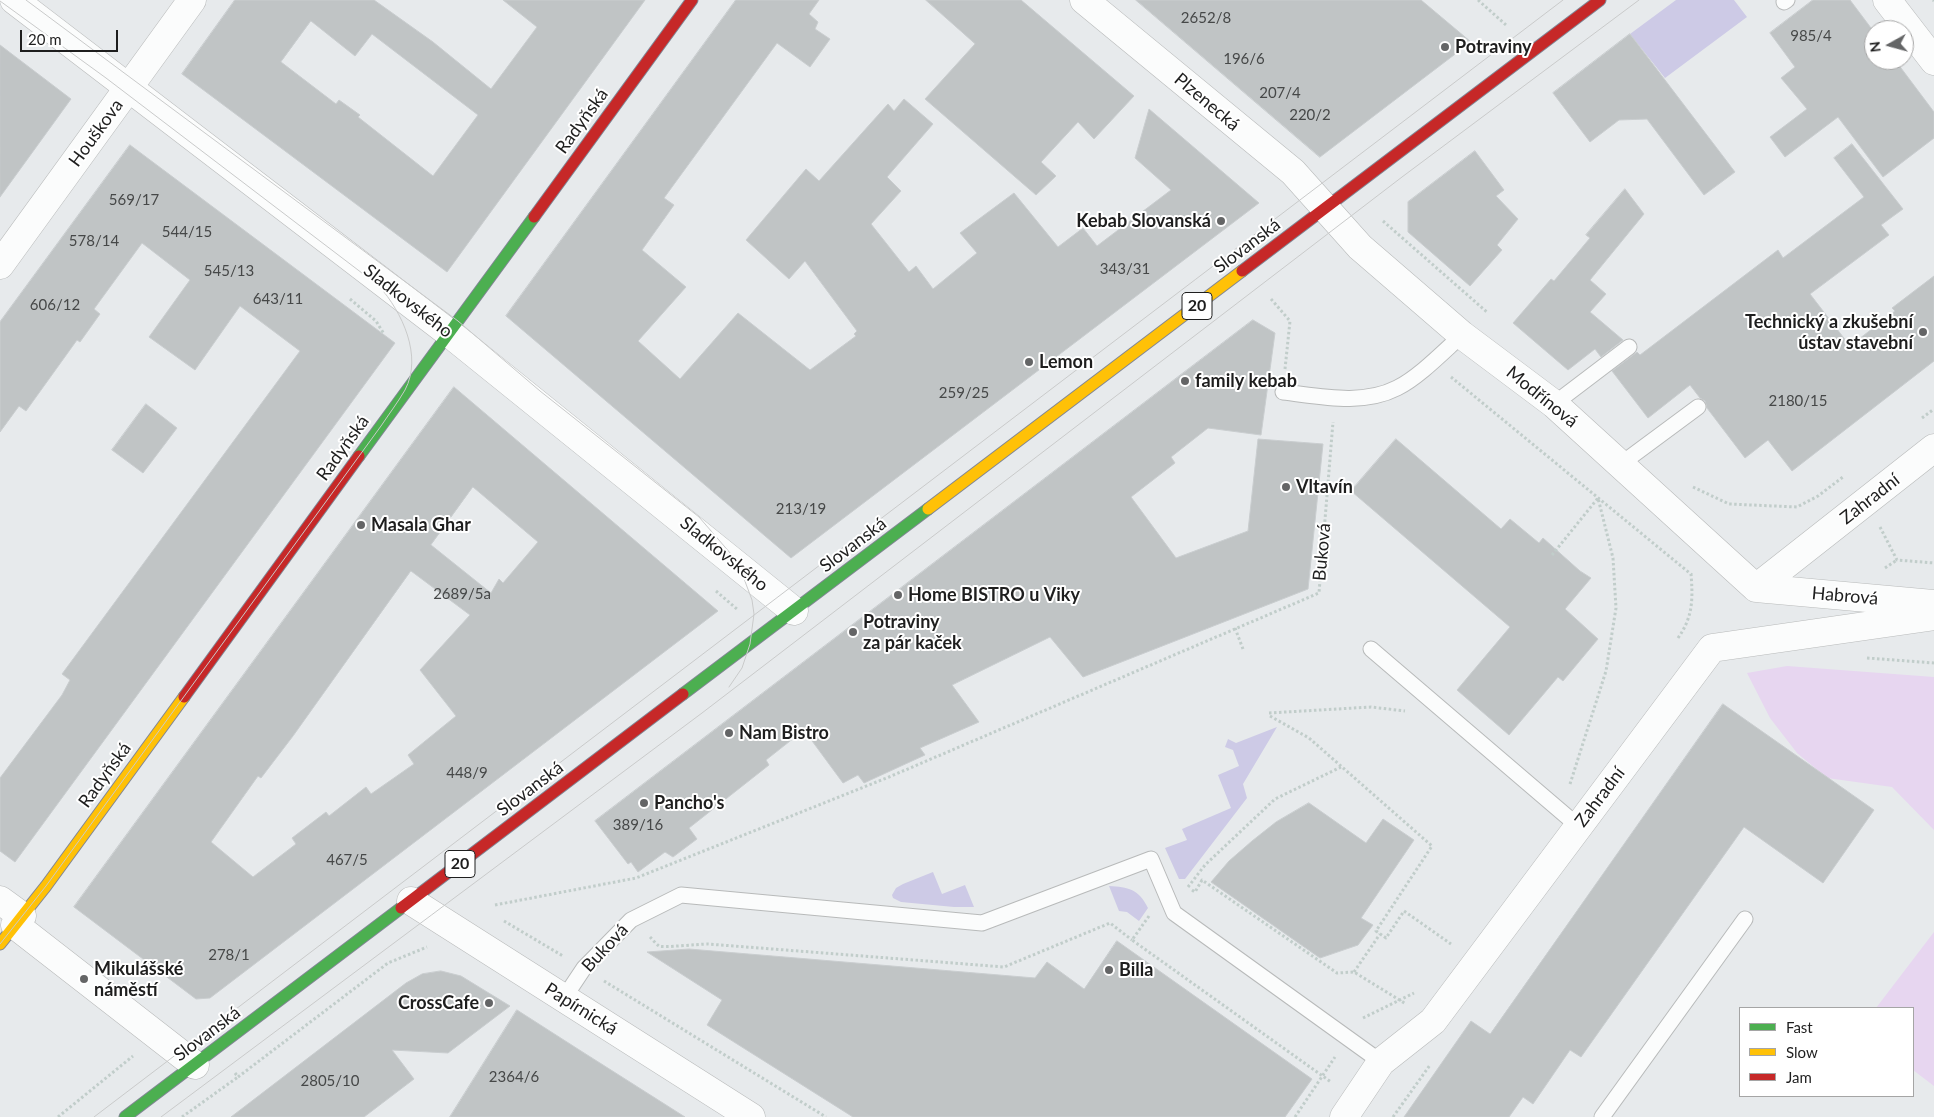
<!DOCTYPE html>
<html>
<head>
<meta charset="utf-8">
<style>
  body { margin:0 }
  #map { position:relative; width:1934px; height:1117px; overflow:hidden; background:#e7eaec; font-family:Lato,sans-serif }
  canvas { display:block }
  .legend { position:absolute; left:1739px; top:1007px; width:175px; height:90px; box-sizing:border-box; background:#fff; border:1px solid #a5a5a5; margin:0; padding:6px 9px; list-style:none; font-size:15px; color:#1e1e1e }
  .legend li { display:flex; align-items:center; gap:10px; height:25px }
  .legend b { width:25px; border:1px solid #a5a5a5 }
  .north { position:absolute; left:1864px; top:20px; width:50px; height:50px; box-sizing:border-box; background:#fff; border:1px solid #a5a5a5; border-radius:50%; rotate:263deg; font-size:14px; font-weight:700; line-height:20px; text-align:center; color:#1e1e1e }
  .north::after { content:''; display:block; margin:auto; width:18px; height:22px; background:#646566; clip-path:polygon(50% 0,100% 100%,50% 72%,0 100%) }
  .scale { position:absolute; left:20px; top:30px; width:98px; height:22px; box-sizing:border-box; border:2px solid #1e1e1e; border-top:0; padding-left:6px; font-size:15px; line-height:18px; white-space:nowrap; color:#1e1e1e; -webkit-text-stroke:4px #fff; paint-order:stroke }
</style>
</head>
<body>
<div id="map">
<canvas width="1934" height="1117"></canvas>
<ul class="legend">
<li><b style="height:6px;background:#4caf50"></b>Fast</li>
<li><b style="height:6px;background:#ffc107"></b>Slow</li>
<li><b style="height:6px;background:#c62828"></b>Jam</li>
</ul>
<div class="north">N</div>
<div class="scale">20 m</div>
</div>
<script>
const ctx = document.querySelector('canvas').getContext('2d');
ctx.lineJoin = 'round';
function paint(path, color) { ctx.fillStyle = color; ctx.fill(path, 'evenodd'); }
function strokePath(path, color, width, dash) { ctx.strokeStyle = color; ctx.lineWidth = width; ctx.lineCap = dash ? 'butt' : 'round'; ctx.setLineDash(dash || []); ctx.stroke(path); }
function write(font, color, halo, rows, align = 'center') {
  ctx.font = font + ' Lato,sans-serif'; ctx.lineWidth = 4; ctx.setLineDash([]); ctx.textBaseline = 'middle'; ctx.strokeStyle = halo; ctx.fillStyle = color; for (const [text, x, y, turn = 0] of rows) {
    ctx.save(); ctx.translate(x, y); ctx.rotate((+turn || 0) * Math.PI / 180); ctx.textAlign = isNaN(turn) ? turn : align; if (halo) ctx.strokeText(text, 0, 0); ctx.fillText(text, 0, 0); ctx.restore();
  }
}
paint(new Path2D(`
  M1676,0h58l13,17 -82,61 -35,-44z
  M1277,727l-34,57 4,14 -62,81h-6l-14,-31 22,-8 -5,-11 49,-21 -13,-33 21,-9 -6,-16 -8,-3 3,-8 8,4z
  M933,872l9,22 23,-9 9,22h-20l-53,-5 -8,-4 -1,-3 4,-7 7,-4z
  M1109,886c19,1 30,3 39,22l-9,13 -12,-9 -8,-1z`), '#cdcae6');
paint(new Path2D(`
  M1787,666l147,11v153l-42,-43 -65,-9 -30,-25 -27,-35 -23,-45z
  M1934,932v154l-21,-16v-62h-37z`), '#e7d6f0');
const building = new Path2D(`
  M235,0h139l59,42 58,47 46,-62 -34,-27h142l-198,272 -265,-198zM311,21l44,35 17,-22 106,81 -45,61 -75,-59 2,-2 -21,-15 -3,4 -55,-42z
  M736,0h83l-10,14 9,8 -3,7 15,10 -20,28 -33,-24 -113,155 10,7 -32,45 44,37 -48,54 42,38 58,-66 72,57 46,-34 -2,-2 3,-3 -52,-70 -16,18 -43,-39 60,-71 13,12 69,-77 6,7 10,-12 29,25 -46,53 14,14 -30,33 38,48 7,-6 17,23 44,-36 -17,-20 54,-40 44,54 25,-19 14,18 74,-56 -36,-32 14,-49 110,94 -468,355 -285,-242z
  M926,0h95l113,96 -40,43 -16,-17 -37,40 15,14 -20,19 -111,-96 50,-55z
  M1136,0h285l50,42 -151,115z
  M1813,0h37l24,32v28h21l39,52v26l-51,39 -45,-60 -53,40 -15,-20 37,-28 -26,-31 14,-11 -25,-34z
  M1630,34l105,138 -31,23 -57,-76 -28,1 -29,22 -37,-49z
  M0,45l71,54 -71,98z
  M1852,144l51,65 -22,16 8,10 -79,59 40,52 45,-35 -3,-3 42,-32v85l-142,110 -24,-31 -23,18 -38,-50 -2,-7 -5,-3 -10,-13 -42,33 -36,-47 25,-19 3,3 138,-105 5,8 81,-61 -30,-39z
  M130,145l265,198 -380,519 -15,-11v-73l62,-83 8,-15 -8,-6 238,-323 -60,-45 -45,64 -46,-33 41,-57 -48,-37 -48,66 6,5 -20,28 -3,-2 -51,71 -7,-5 -19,26v-110z
  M1475,151l29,39 -8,6 22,23 -21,26 5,5 -32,36 -62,-54v-30z
  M1625,189l19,25 -54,66 16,14 -16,18 33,28 -22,17 -6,-8 -27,21 -55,-47 38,-44 3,2 36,-43 -4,-3z
  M1253,320l22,13 -14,102 -53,-7 -37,29 4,6 -44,34 45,61 72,-27 10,-92 65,5 -15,145 -225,88 -33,-40 -98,48 27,37 -59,26 5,7 -61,28 -6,-8 -15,8 -39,-53 -38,30 3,5 -80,63 8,11 -24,18 -8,-5 -27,20 -7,-10 -3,2 -33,-43z
  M454,387l264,224 -508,387 -14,1 -122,-92zM473,487l65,55 -35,41 -4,-4 -8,14 -60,-48zM411,571l59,44 -50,55 36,46 -48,39 6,9 -43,30 -5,-7 -37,29 -3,-4 -34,26 4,6 -43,33 -42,-35 47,-66 3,2 32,-42z
  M146,404l31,24 -34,45 -31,-23z
  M1396,439l105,90 9,-10 29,24 4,-5 37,33 11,7 -26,31 33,30 -35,42 -5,-4 -49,58 -52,-45 53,-63 -159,-136z
  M1723,704l151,106 -51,73 -79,-56 -163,230 -11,-7 -37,54 -10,-7 -14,20h-105l67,-96 19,13z
  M1309,803l57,40 17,-24 31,21 -53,78 12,7 -15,20 -38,13 -109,-76 18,-21 23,-20 24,-19z
  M1117,941l195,138 -27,38h-432l-146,-92 15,-25 -75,-48 42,-3 346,29 12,-16 37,27z
  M441,971l20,5 49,30 -62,47 -56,-3 22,29 -50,38h-133l175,-134 16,-9z
  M517,1010l64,41 104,66h-235z`);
paint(building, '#c0c4c5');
strokePath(building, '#c9cdcf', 1);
const lane = new Path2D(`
  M1784,2l3,-2
  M1283,392c36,4 79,14 114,-4 22,-11 46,-36 65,-53
  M1554,404l75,-57
  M1621,464l77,-57
  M1371,649l207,177
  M564,998l20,-30 47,-48 50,-25 301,28 169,-64 23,54 207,149
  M1602,1117l143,-198`);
const street = new Path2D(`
  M14,0l435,333 345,278
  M1084,0l209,172 67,75 102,88 92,69 202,184 178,16
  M1887,0l47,61
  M0,265l192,-265
  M1765,588h-9l178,-140
  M0,900l22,16
  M411,901l340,216
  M15,925l180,140
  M1344,1117l37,-55 52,-41 279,-373 222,-32`);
const fast = new Path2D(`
  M359,456l175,-239
  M683,694l245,-185
  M125,1117l276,-209`);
const slow = new Path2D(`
  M928,509l314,-238
  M0,944l46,-58 138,-189`);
const jam = new Path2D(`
  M534,217l158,-217
  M1242,271l358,-271
  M184,697l175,-241
  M401,908l282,-214`);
strokePath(lane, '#b8baba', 17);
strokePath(street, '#b8baba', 29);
strokePath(fast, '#818694', 13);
strokePath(slow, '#818694', 13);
strokePath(jam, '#818694', 13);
strokePath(new Path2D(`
  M1478,0l28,25
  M1933,0l1,1
  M1383,221l105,92
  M350,299l26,22 8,13
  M1271,299l19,22 -5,48
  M1451,377l241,198
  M1922,418l12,-9
  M1693,487l36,17 68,3 21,-11 25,-19
  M1880,527l17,33 37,3
  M1552,555l46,-57
  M1885,568l12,-8
  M716,591l22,19
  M1235,628l8,21
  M1678,638c15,-21 15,-39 13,-64
  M1867,658l67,5
  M1269,713l102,-6 34,4
  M1270,716l39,22 123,108 -56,85 10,7 18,-27 47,33
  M1570,784l36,-113 10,-63 -3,-50 -15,-60
  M1188,887l17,-22 70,-66 66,-32
  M1192,890l3,2 7,-12 135,93 17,-1 52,32
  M495,905l141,-27 253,-101 430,-184 14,-171
  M1149,916l-17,24 199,142
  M504,921l59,35
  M650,937c3,3 6,7 9,9 5,2 39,-2 49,-2l296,23 106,-44 22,17
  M1354,972l26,-38
  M604,981l222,136
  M1363,1018l51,-25
  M235,1073l3,4 150,-114 39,-16
  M58,1117l75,-61
  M182,1117l56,-40
  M1295,1117l40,-60
  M1393,1117l37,-52`), '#c1cdca', 3, [2.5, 2.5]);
strokePath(lane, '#fbfcfc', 15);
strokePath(street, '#fbfcfc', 28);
strokePath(fast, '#4caf50', 11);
strokePath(slow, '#ffc107', 11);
strokePath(jam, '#c62828', 11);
strokePath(new Path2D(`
  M26,0l432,321 82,70 159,126 32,37 12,22 9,24 2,14 -4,30 -8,24 -13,19
  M0,1l106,77 273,208c23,26 44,70 26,104 -7,12 -16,24 -24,36l-335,460 -46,58
  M94,1117l1469,-1117
  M161,1117l541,-404 700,-536 237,-177`), '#c9caca', 1);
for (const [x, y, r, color] of [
  [1445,47,5,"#646566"],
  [1221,221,5,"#646566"],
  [1923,332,5,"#646566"],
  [1029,362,5,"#646566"],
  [1185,381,5,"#646566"],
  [1286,487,5,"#646566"],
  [361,525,5,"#646566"],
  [898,595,5,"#646566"],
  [853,632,5,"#646566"],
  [729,733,5,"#646566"],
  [644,803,5,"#646566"],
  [1109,970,5,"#646566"],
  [84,979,5,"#646566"],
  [489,1003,5,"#646566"]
]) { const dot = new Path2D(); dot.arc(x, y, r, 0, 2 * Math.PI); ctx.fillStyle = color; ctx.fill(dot); strokePath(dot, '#fff', 2); }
write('15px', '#464848', null, [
  ["2652/8",1206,18],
  ["985/4",1811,36],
  ["196/6",1244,59],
  ["207/4",1280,93],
  ["220/2",1310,115],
  ["569/17",134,200],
  ["544/15",187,232],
  ["578/14",94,241],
  ["343/31",1125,269],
  ["545/13",229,271],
  ["643/11",278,299],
  ["606/12",55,305],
  ["259/25",964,393],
  ["2180/15",1798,401],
  ["213/19",801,509],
  ["2689/5a",462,594],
  ["448/9",467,773],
  ["389/16",638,825],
  ["467/5",347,860],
  ["278/1",229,955],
  ["2364/6",514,1077],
  ["2805/10",330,1081]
]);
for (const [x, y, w] of [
  [1197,306,30],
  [460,864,30]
]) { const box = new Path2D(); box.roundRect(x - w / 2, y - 13.5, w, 27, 4); ctx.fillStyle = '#fff'; ctx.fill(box); strokePath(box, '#1e1e1e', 1); }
write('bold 16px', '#1e1e1e', null, [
  ["20",1197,306],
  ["20",460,864]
]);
write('bold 18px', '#1e1e1e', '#fff', [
  ["Potraviny",1455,47],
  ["Kebab Slovanská",1211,221,"right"],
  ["Technický a zkušební",1913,322,"right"],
  ["ústav stavební",1913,343,"right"],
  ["Lemon",1039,362],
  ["family kebab",1195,381],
  ["Vltavín",1296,487],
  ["Masala Ghar",371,525],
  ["Home BISTRO u Viky",908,595],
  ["Potraviny",863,622],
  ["za pár kaček",863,643],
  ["Nam Bistro",739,733],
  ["Pancho's",654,803],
  ["Mikulášské",94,969],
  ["náměstí",94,990],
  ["Billa",1119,970],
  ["CrossCafe",479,1003,"right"]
], 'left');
write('18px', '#1e1e1e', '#fff', [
  ["Plzenecká",1207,102,40],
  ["Radyňská",582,121,-54],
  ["Houškova",96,133,-54],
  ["Slovanská",1247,246,-37],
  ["Sladkovského",408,301,38],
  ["Modřínová",1542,397,39],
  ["Radyňská",343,448,-54],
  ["Zahradní",1870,499,-38],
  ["Slovanská",853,545,-37],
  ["Buková",1322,552,-85],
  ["Sladkovského",724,554,39],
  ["Habrová",1845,596,5],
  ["Radyňská",105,775,-54],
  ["Slovanská",530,789,-37],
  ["Zahradní",1600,797,-53],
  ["Buková",605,948,-47],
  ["Papírnická",581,1009,32],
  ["Slovanská",207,1034,-37]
]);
</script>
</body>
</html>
